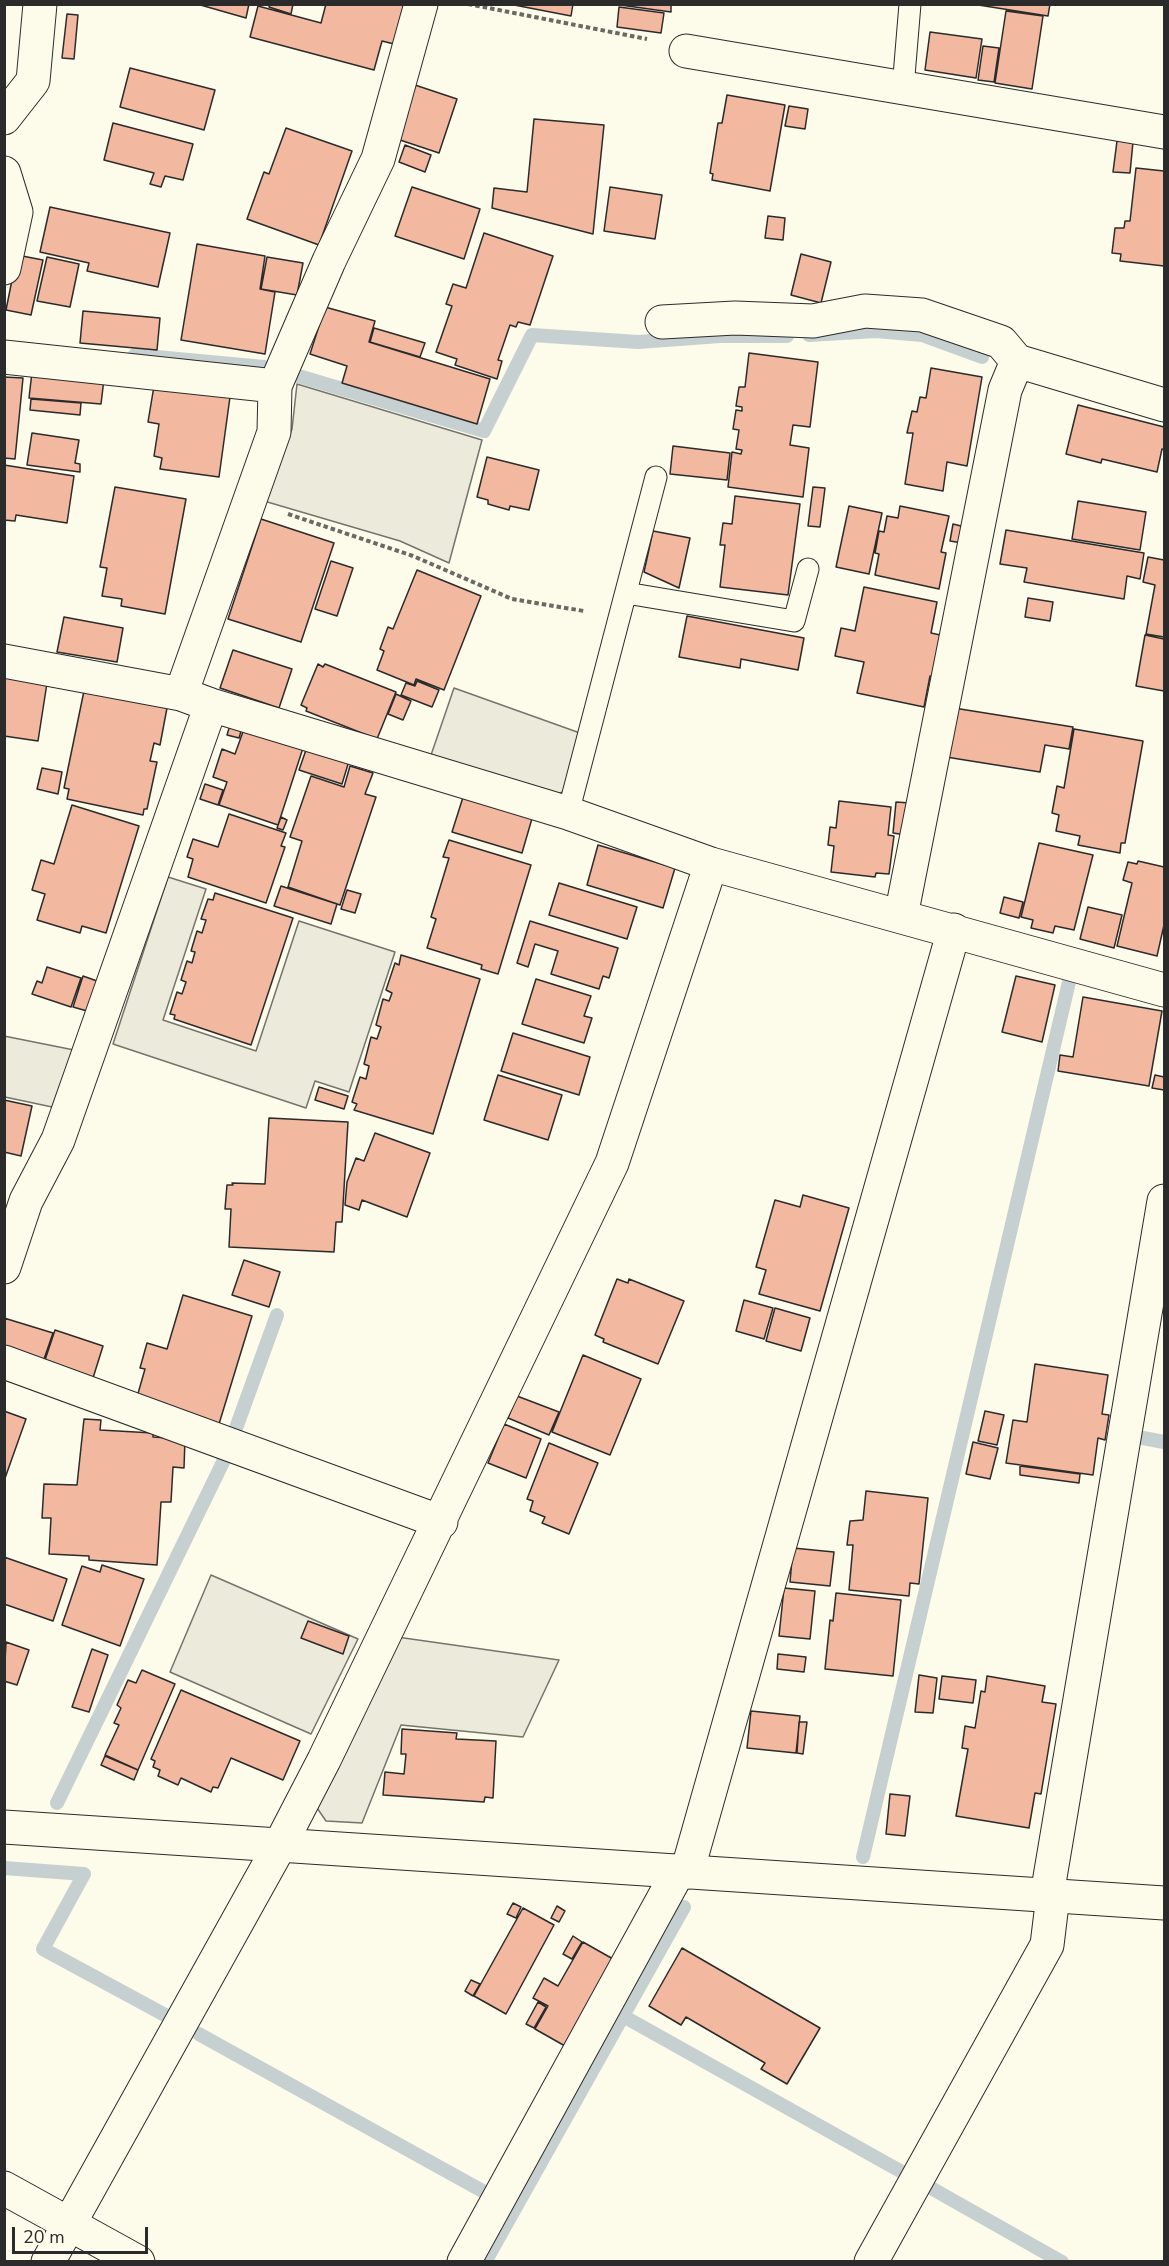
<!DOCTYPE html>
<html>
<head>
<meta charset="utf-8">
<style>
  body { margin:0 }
  #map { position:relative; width:1169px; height:2266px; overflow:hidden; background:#fdfbea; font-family:"Nunito Sans",sans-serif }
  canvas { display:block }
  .frame { position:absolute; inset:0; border:6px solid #2b2b2b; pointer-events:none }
  .scale { position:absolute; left:12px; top:2227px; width:136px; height:27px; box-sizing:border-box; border:3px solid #2b2b2b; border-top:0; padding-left:8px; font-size:18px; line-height:21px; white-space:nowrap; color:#2b2b2b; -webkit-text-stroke:4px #fdfbea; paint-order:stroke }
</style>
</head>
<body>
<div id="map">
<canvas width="1169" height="2266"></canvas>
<div class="frame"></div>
<div class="scale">20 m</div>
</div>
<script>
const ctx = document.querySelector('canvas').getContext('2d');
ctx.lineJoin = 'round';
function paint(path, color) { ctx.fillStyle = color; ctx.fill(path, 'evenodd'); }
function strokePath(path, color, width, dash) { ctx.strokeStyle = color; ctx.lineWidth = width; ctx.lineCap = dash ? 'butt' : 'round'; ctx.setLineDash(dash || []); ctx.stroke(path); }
const parking = new Path2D(`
  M297,384l185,56 -33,123 -49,-22 -136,-40 28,-72z
  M454,688l126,45 -14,58 -19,6 -117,-39z
  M168,877l38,12 -43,131 93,31 43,-130 96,31 -46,140 -34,-11 -9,27 -193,-64z
  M4,1036l70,14 -22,57 -47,-10z
  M211,1575l147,64 -47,95 -141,-62z
  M397,1637l162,23 -36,77 -122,-12 -39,98 -36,-2 -11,-16z`);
paint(parking, '#eceadb');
strokePath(parking, '#74746e', 1.5);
strokePath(new Path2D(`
  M809,335l67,-4 46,4 60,22
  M135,355l129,12
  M295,375l189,56 48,-96 106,7 82,-6h67
  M235,1431l42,-116
  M1143,1438l21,4
  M57,1803l169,-347
  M863,1857l206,-875
  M4,1868l80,6 -41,75 122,66
  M623,2016l279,156
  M199,2034l291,161
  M931,2188l131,74
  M485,2262l199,-355`), '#c7d0d0', 14);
const building = new Path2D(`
  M197,4h52l-3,14z
  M270,4h23l-2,10 -22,-7z
  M326,4h78l-10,40 -12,-3 -8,29 -124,-33 8,-31 63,17z
  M509,4h64l-2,12z
  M613,4h58v8z
  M972,4h78l-2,12z
  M619,7l45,6 -3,20 -44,-6z
  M1006,11l37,5 -11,73 -37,-6z
  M67,14l11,1 -4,44 -12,-1z
  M930,32l52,7 -6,39 -51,-8z
  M983,46l16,2 -5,34 -16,-2z
  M130,68l85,22 -11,40 -84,-23z
  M415,85l42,14 -18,54 -42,-14z
  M727,95l58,10 -15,86 -58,-11 1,-6 -3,-1 8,-50h4z
  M789,106l19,3 -3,20 -20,-3z
  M534,119l70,6 -11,109 -101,-26 2,-20 33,4z
  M113,123l80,21 -10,36 -18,-4 -4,11 -11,-3 4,-11 -50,-13z
  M286,128l66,23 -33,94 -72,-26 17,-47 5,2z
  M1117,141l16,1 -3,31 -17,-1z
  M405,145l26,10 -6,17 -26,-10z
  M1136,168l28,3v95l-44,-5 1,-7 -9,-1 3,-25h9l1,-7h5z
  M412,187l68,22 -16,50 -69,-23z
  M610,187l52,8 -7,44 -51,-8z
  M50,207l120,26 -12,54 -71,-16 2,-8 -49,-11z
  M768,216l17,2 -2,22 -18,-2z
  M484,233l69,23 -23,69 -12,-3 -2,5 -6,-2 -12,35 4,1 -5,18 -42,-14 2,-6 -21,-7 16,-46 -6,-2 7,-20 13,4z
  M197,244l68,12 -5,33 15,3 -10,62 -84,-14z
  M801,254l30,8 -10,41 -30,-8z
  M17,255l26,5 -12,55 -25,-5z
  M47,257l32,7 -9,43 -33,-6z
  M267,257l36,6 -6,32 -36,-6z
  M325,307l50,14 -6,21 121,37 -13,45 -135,-41 5,-17 -37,-12z
  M83,311l77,7 -3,32 -77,-7z
  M374,328l51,15 -5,14 -50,-15z
  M749,353l69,9 -8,65 -17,-2 -3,20 19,3 -6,49 -75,-10 4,-35 9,2 1,-4 -6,-1 3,-19 -6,-1 3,-19 6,1v-4l-6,-1 3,-19h6z
  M931,368l51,9 -15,89 -20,-4 -4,29 -38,-7 8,-51h-6l5,-22 5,1 3,-15 6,1z
  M32,372l72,7 -3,25 -72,-6z
  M4,377l19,1 -8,81 -11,-1z
  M154,386l76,11 -11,80 -59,-8 2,-11 -8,-2 5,-32 -11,-2z
  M31,399l50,4 -1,12 -50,-5z
  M1078,405l86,22v22h-2l-5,23 -55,-13 -1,4 -35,-9z
  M32,433l47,7 -4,23 5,1v8l-53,-7z
  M673,446l57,7 -3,27 -57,-6z
  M487,457l52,13 -10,40 -19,-4 -1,4 -21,-6v-4l-11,-3z
  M4,465l70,11 -7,47 -51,-8 -1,6 -11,-1z
  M115,487l71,12 -21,115 -44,-8 1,-7 -20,-3 5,-28 -7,-1z
  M813,487l12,1 -5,39 -12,-1z
  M735,496l65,8 -12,91 -68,-8 5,-42h-5l3,-22 9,1z
  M1078,501l68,11 -6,38 -68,-11z
  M849,506l33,7 -13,61 -33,-7z
  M900,506l49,10 -8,36 5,1 -7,36 -64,-14 4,-21 -4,-1 4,-22 5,1 3,-16 11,2z
  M261,519l73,24 -33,99 -73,-23z
  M953,524l12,3 -3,16 -12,-2z
  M1006,530l138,23 -4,26 -13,-3 -3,23 -100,-17 3,-14 -27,-4z
  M653,531l37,7 -11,50 -35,-16z
  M1148,557l16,3v77l-18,-3 9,-49 -12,-3z
  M331,561l22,7 -16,48 -22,-7z
  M417,570l64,26 -37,94 -28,-11 -2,6 -37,-15 7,-19 -4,-2 8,-22 5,2z
  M864,587l73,15 -6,31 14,3 -9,41 -6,-1 -6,31 -67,-14 7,-31 -29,-6 6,-28 14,3z
  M1028,598l25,4 -3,19 -25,-4z
  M687,616l117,22 -6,32 -57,-11 -1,9 -61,-11z
  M64,617l59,11 -6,34 -60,-10z
  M1145,635l19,4v52l-28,-5z
  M233,650l59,19 -13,39 -59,-20z
  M318,664l5,3 2,-3 71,28 -19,47 -71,-28 1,-3 -6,-3z
  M4,676l43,7 -9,58 -34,-5z
  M417,681l22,9 -7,17 -31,-12 5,-12 9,3z
  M85,686l82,22 -7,37 -6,-2 -4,18 7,1 -10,47h-3l-1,6 -76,-16 2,-10 -5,-1z
  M396,694l15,7 -8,19 -15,-6z
  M954,708l119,19 -4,22 -24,-4 -5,27 -94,-15z
  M230,725l12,3 -3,10 -12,-3z
  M244,729l59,19 -25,77 -59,-20 8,-23 -14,-5 9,-28 13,5z
  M1074,729l69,12 -18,102h-4l-1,10 -42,-8 2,-9 -24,-5 3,-16 -7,-2 5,-27 7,2z
  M307,747l42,14 -7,23 -43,-14z
  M350,766l23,7 -8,21 11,3 -36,108 -52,-18 14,-46 -12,-4 21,-61 33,11z
  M42,768l20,4 -4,22 -21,-5z
  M205,784l18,6 -5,15 -18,-6z
  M464,794l69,21 -11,38 -70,-21z
  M839,801l52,6 -3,28 6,1 -5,38 -13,-1 -1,4 -44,-5 3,-26 -6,-1 2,-18 6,1z
  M896,802l14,1 -4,32 -13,-2z
  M72,805l67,21 -33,107 -24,-7 -2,7 -43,-13 8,-26 -13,-4 9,-30 13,4z
  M229,814l57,19 -5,13 4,1 -19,56 -78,-26 5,-18 -6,-2 6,-18 25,8z
  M281,817l6,3 -4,10 -6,-2z
  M449,840l82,25 -33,109 -17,-5 1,-4 -55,-17 9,-29 -5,-2 18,-59 -6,-1z
  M1039,843l54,12 -19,75 -19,-4 -2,7 -22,-5 2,-8 -12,-3z
  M598,845l77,23 -12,40 -76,-23z
  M1138,861l26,6v58l-7,31 -40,-10 15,-63 -9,-3 5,-18 9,2z
  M559,883l78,24 -10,32 -78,-24z
  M281,886l56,18 -6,20 -57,-18z
  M347,890l14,4 -6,19 -14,-4z
  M215,893l78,25 -42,127 -77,-26 1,-4 -5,-1 7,-22 5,2 4,-12 -5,-2 6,-19 5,2 3,-11 -4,-1 6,-20 5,2 4,-13 -5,-1 7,-20 5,1z
  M1004,897l19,5 -4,16 -19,-5z
  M1088,907l34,8 -8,33 -34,-9z
  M530,921l88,27 -9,30 -6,-2 -4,13 -48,-15 7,-23 -23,-7 -7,23 -11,-4z
  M401,955l79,24 -47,155 -79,-24 3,-6 -5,-2 8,-25 6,2 3,-13 -5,-2 7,-27 6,2 4,-12 -5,-2 7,-26 6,2 3,-8 -6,-3 9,-27 4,2z
  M47,967l34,11 -10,29 -39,-13 5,-13 5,2z
  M83,976l14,5 -10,30 -14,-4z
  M1016,976l39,9 -13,57 -40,-10z
  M536,979l55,17 -7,20 8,2 -8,25 -62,-19z
  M1083,997l79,14 -13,75 -91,-15 2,-16 13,2z
  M513,1033l77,24 -11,38 -78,-24z
  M498,1075l64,20 -14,45 -64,-20z
  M1155,1075l9,2v13l-12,-2z
  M319,1087l29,9 -4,13 -29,-9z
  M4,1100l28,6 -11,50 -17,-4z
  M269,1118l79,4 -6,100h-6l-2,30 -105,-5 2,-38h-6l2,-24h6l-1,-2 33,1z
  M375,1133l55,20 -23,64 -45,-17 -3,10 -14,-5 2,-23 9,-24 8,3z
  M803,1195l46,13 -29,103 -61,-17 7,-24 -10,-3 19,-67 25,7z
  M244,1260l36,12 -11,35 -37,-12z
  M617,1279l11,4 1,-4 55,22 -26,63 -55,-22 1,-3 -9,-4z
  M183,1295l69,21 -33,108 -82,-27 8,-28 -5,-1 7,-25 20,6z
  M744,1300l29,8 -9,31 -28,-8z
  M775,1308l35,10 -9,33 -35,-10z
  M4,1318l49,15 -10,29 -39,-13z
  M55,1330l48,16 -10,32 -49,-15z
  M583,1355l58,24 -31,76 -58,-23z
  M1035,1364l73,11 -6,39 7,1 -4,25 -7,-2 -5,37 -87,-12 7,-43 14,2z
  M517,1396l42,16 -10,23 -41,-17z
  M4,1411l22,8 -22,62z
  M985,1411l19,4 -7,30 -19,-4z
  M84,1419l17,1 -1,10 53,3v4l32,2 -1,29 -11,-1 -2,35h-10l-4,63 -68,-5v-4l-40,-2 2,-36h-9l2,-34 33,1z
  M504,1424l37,15 -15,39 -38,-15z
  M973,1442l25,6 -8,31 -24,-5z
  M549,1443l49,20 -29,71 -27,-11 3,-6 -15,-6 3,-10 -6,-2z
  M1020,1466l60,8 -1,9 -59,-8z
  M866,1491l62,7 -9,86 -9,-1 -1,13 -60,-6 4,-45h-6l3,-24 13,-1z
  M793,1548l41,4 -4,34 -40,-4z
  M4,1557l63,22 -14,42 -49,-17z
  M102,1565l42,14 -24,67 -58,-21 20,-59 18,6z
  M784,1588l31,3 -5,48 -31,-3z
  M836,1593l65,7 -8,76 -68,-7 5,-49 3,1z
  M308,1621l41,15 -6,18 -42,-16z
  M6,1642l23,8 -12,35 -13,-4z
  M92,1649l16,6 -19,57 -17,-5z
  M778,1654l28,3 -2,15 -27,-3z
  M142,1670l33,14 -37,86 -33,-15 14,-30 -5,-2 7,-15 -4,-3 11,-25 8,3z
  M919,1675l18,3 -4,35 -18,-1z
  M942,1676l34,4 -3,23 -34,-4z
  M987,1676l58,10 -3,16 14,2 -15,90 -6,-1 -6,35 -73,-12 12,-67 -6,-1 3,-22 10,2 6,-37 4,1z
  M181,1690l119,51 -17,39 -52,-22 -13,30 -5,-1 -2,5 -30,-14 -3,7 -20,-9 2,-6 -7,-3 2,-6 -4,-2z
  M751,1711l49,5 -4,37 -49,-5z
  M799,1722h8l-4,32 -6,-1z
  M402,1729l55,4 -1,6 40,2 -3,57 -8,-1 -1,5 -101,-7 2,-23 19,2 2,-20h-5z
  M105,1756l33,14 -4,10 -33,-15z
  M890,1794l20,2 -5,40 -19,-2z
  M513,1903l8,4 -5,11 -9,-4z
  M557,1906l8,5 -6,11 -8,-4z
  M523,1908l31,17 -48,89 -32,-18z
  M573,1936l9,6 -10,17 -9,-5z
  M583,1942l30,17 -48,87 -30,-17 13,-23 -15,-8 11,-20 14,8z
  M682,1948l138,80 -33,56 -26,-15 4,-6 -79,-46 -5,8 -32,-19z
  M471,1980l9,4 -7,12 -8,-5z
  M538,2002l8,5 -12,21 -8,-4z`);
paint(building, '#f2b8a0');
strokePath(building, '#2b2b2b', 1.5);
const service = new Path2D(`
  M903,88l7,-84
  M626,593l168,28 14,-52
  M568,813l88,-336`);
const minor = new Path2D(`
  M686,51l478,81
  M4,118l29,-37 7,-77
  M4,173l12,39 -12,56
  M662,322l73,-4 78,3 52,-10 57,4 79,27 16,19 147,44
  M4,357l271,29
  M4,661l177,33 30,11 357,108 143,51 453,126
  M181,694l93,-262 1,-46 54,-125 49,-102 43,-155
  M901,916l104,-526 12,-29
  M4,1267l22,-66 32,-61 153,-435
  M4,1362l437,160
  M687,1872l267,-942
  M1047,1895l117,-694
  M4,2188l134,74
  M48,2262l232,-417 44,-85 288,-597 99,-299
  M464,2262l214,-390
  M871,2262l176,-317 6,-49`);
const tertiary = new Path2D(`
  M4,1827l1160,76`);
strokePath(service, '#2b2b2b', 23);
strokePath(minor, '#2b2b2b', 35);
strokePath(tertiary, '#2b2b2b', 35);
strokePath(new Path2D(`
  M468,4l179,35
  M288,514l125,42 99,43 72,12`), '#6a6964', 4, [4.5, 3]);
strokePath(service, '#fdfbea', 21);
strokePath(minor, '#fdfbea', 33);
strokePath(tertiary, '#fdfbea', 33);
</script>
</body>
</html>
